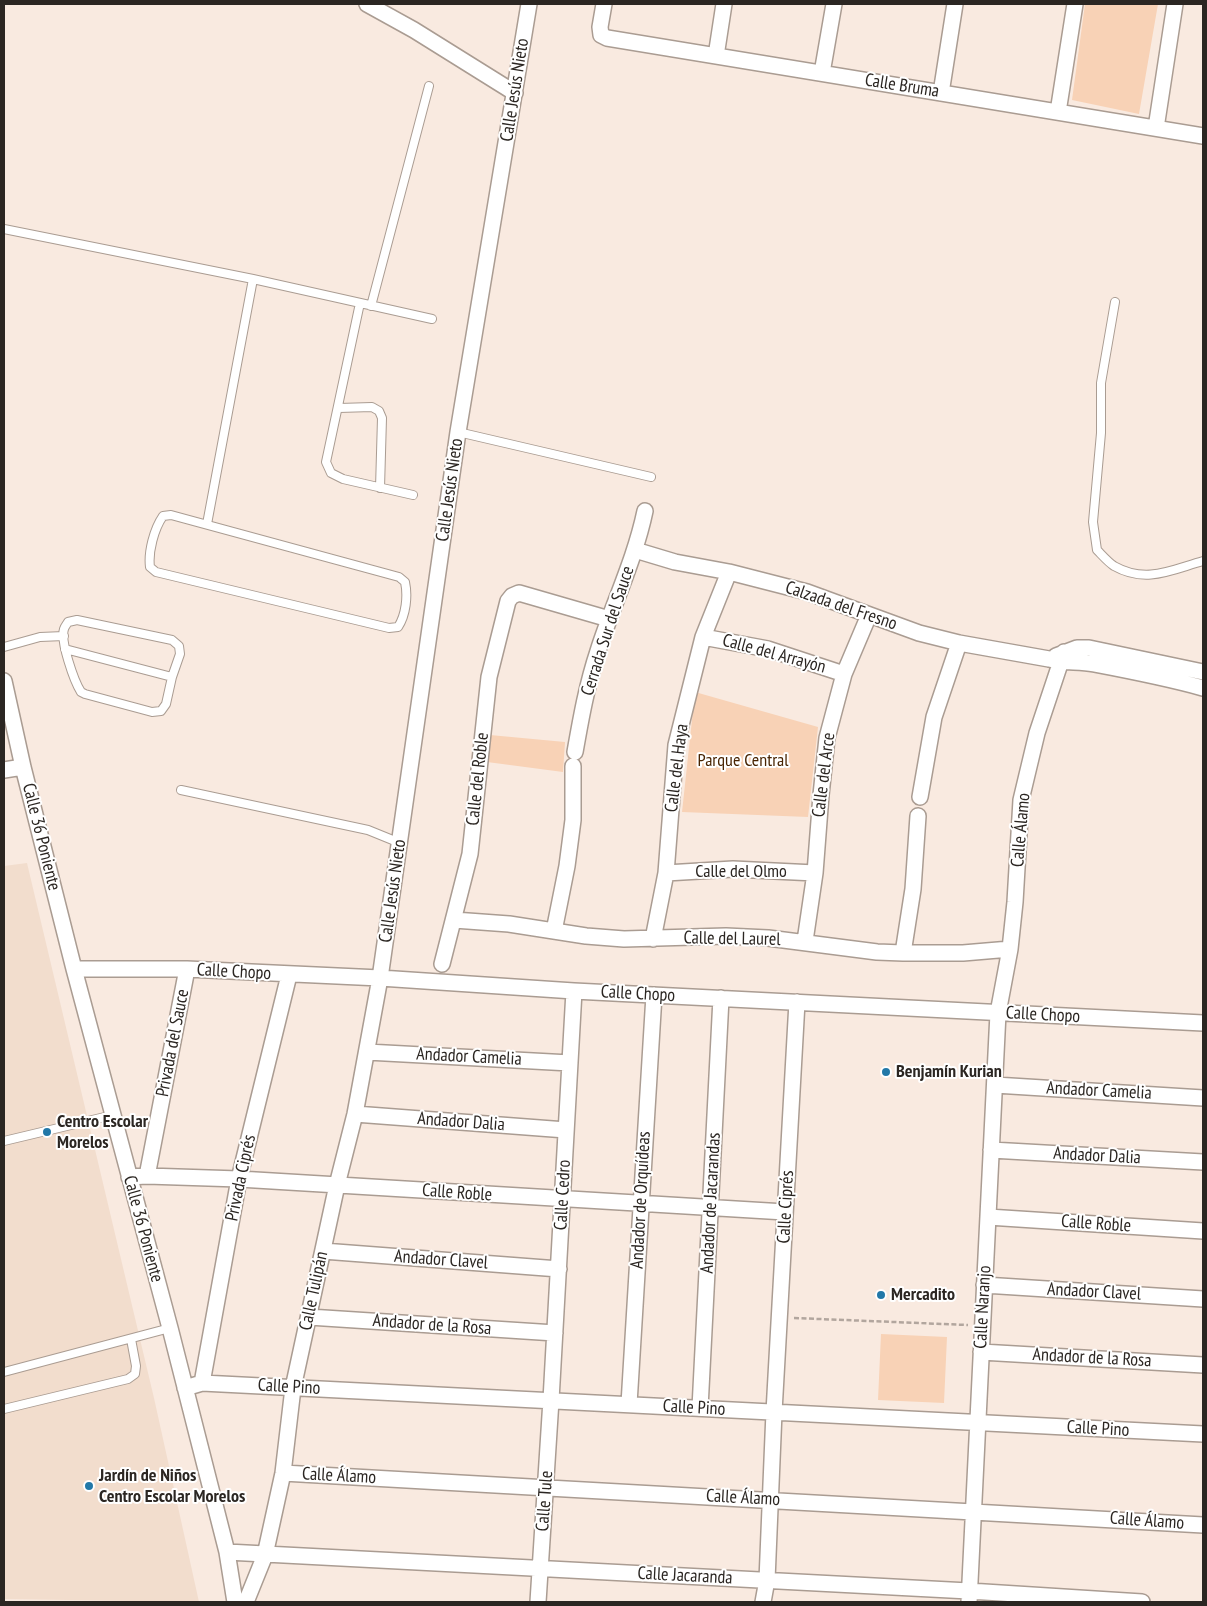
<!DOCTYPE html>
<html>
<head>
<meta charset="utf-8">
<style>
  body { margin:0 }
  #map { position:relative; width:1207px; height:1606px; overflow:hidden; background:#f9eae0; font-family:"PT Sans Narrow",sans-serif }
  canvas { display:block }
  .frame { position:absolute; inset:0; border:5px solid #2b2622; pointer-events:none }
</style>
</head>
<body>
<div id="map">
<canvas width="1207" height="1606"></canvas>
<div class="frame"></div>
</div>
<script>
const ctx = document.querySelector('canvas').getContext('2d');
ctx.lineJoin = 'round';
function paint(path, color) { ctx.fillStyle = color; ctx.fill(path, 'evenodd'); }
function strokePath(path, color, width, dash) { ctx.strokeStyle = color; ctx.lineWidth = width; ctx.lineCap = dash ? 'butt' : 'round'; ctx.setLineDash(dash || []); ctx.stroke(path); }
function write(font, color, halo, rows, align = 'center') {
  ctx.font = font + ' "PT Sans Narrow",sans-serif'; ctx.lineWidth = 4; ctx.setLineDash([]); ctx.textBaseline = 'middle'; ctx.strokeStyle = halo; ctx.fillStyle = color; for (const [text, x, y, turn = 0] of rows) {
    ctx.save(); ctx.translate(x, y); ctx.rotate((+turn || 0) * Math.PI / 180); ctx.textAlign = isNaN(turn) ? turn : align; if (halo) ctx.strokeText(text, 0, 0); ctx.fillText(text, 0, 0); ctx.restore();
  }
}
paint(new Path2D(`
  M27,863l127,535 45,204 -195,-3v-733z`), '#f2ddcd');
paint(new Path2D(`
  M1085,4h73l-19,110 -67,-14z
  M695,692l123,35 -10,90 -126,-5z
  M490,735l75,7 -2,30 -76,-10z
  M881,1334l66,3 -3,66 -66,-3z`), '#f8d2b6');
const service = new Path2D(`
  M4,229l249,50 179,40
  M1115,302l-14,81v50l-8,89 4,28c5,5 11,12 17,16 32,18 57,4 89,-5
  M360,303l-34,159 5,11 12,6 70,16
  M371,306l58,-220
  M339,408l33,-1 7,4 3,7 -2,70
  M458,432l193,45
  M171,515l228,62 6,5c3,14 1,33 -7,45l-9,1 -233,-56 -6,-5c-2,-15 4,-38 13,-51z
  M207,524l46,-245
  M77,620l95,20 7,6 1,8 -8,23 -6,27 -5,7 -9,1 -67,-18 -4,-2c-7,-11 -21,-51 -17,-63 1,-3 3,-5 4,-7z
  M4,647l36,-10 24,-1
  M65,649l107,28
  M181,790l187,40 32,13
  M4,1141l109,-26
  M4,1372l166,-44
  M4,1409l124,-30 7,-5 1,-8 -5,-27`);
const minor = new Path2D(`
  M367,4l47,26 101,63
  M604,4l-4,23 1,8 6,3 596,98
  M716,56l8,-52
  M822,73l12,-69
  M941,93l14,-89
  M1058,112l17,-108
  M1156,128l19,-124
  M635,550l40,12 54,10 78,20 112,41 40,10 90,16c15,4 30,2 45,5 37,7 73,14 109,24
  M703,637l65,12 76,25
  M1056,656l21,-8h12l114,24
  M4,681l19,86 51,202 96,359 57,224 8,50
  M575,752c6,-34 12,-68 23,-101 15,-47 37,-92 47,-140
  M4,770l19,-3
  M920,797l14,-80 25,-74
  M666,873l67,-4 82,4
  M454,920l55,4 77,12 38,3 102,-3 42,2 109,14 26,1h60l47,-4
  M554,931l13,-65 6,-46v-54
  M653,939l13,-66 10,-128 27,-108 26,-65
  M805,941l10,-68 6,-78 6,-57 17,-64 25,-59
  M903,953l10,-64 5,-73
  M442,964l28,-110 19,-177 19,-76 4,-5 7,-3 90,26
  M74,969h113l193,9 194,13 629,32
  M367,1052l203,11
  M995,1085l208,13
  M355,1114l211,16
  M991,1150l212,12
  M147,1176l40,-207
  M129,1177l18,-1 92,3 546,33
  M988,1217l215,14
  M323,1251l236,18
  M984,1285l219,14
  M309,1317l246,16
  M981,1352l222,13
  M202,1383l37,-204 50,-204
  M185,1388l17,-5 1001,51
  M629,1404l25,-409
  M700,1408l21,-410
  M283,1473l920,52
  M227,1552l742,39 173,11
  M246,1602l19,-47 18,-82 10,-85 44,-203 18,-71 25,-136 78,-546 71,-428
  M538,1602l13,-202 23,-409
  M763,1602l4,-22 7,-168 23,-410
  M969,1602l29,-589 12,-64 5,-47 6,-102 16,-67 27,-81`);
strokePath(service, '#aa9c92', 10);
strokePath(minor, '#aa9c92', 18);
strokePath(new Path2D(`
  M794,1318l174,7`), '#b2a69e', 2.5, [5, 2.5]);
strokePath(service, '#fff', 8);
strokePath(minor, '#fff', 15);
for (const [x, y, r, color] of [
  [886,1072,5,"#2278a8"],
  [47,1132,5,"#2278a8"],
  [881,1295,5,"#2278a8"],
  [89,1486,5,"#2278a8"]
]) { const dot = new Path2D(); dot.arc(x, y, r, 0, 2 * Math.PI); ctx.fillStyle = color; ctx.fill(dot); strokePath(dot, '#fff', 2); }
write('18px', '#2b2622', '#fff', [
  ["Calle Bruma",902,86,9],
  ["Calle Jesús Nieto",515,90,-81],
  ["Calle Jesús Nieto",450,490,-82],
  ["Calzada del Fresno",841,606,19],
  ["Cerrada Sur del Sauce",608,631,-72],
  ["Calle del Arrayón",774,654,15],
  ["Calle del Haya",677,768,-83],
  ["Calle del Arce",824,775,-83],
  ["Calle del Roble",478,779,-84],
  ["Calle Álamo",1021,830,-85],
  ["Calle 36 Poniente",41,837,76],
  ["Calle del Olmo",741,872],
  ["Calle Jesús Nieto",393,891,-82],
  ["Calle del Laurel",732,939,1],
  ["Calle Chopo",234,972,3],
  ["Calle Chopo",638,994,3],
  ["Calle Chopo",1043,1015,3],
  ["Privada del Sauce",173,1043,-79],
  ["Andador Camelia",469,1057,3],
  ["Andador Camelia",1099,1091,3],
  ["Andador Dalia",461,1122,4],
  ["Andador Dalia",1097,1156,3],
  ["Privada Ciprés",241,1178,-78],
  ["Calle Roble",457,1193,4],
  ["Calle Cedro",563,1195,-87],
  ["Andador de Orquídeas",641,1200,-87],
  ["Andador de Jacarandas",711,1203,-87],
  ["Calle Ciprés",786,1207,-87],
  ["Calle Roble",1096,1224,4],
  ["Calle 36 Poniente",143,1229,75],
  ["Andador Clavel",441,1260,4],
  ["Calle Tulipán",314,1291,-78],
  ["Andador Clavel",1094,1292,3],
  ["Calle Naranjo",983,1307,-87],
  ["Andador de la Rosa",432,1325,4],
  ["Andador de la Rosa",1092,1358,3],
  ["Calle Pino",289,1387,3],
  ["Calle Pino",694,1408,3],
  ["Calle Pino",1098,1429,3],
  ["Calle Álamo",339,1476,3],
  ["Calle Álamo",743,1498,3],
  ["Calle Tule",545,1501,-86],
  ["Calle Álamo",1147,1521,4],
  ["Calle Jacaranda",685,1576,3]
]);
write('18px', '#482402', '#fff', [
  ["Parque Central",743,761]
]);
write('bold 18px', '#2b2622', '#fff', [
  ["Benjamín Kurian",896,1072],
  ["Centro Escolar",57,1122],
  ["Morelos",57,1143],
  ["Mercadito",891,1295],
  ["Jardín de Niños",99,1476],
  ["Centro Escolar Morelos",99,1497]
], 'left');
</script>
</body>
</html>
